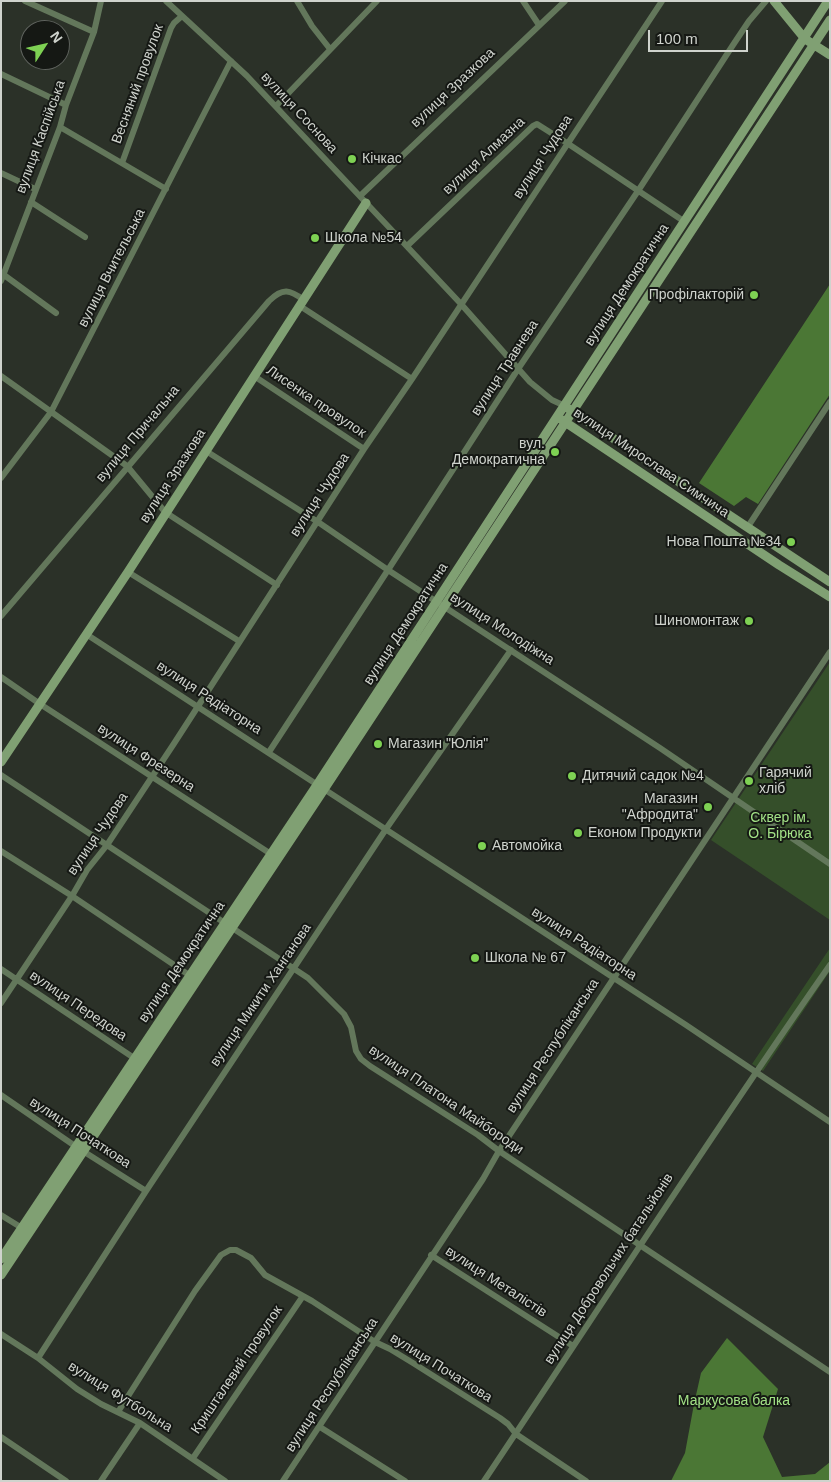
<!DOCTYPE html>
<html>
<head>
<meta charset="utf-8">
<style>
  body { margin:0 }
  #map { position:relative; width:831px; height:1482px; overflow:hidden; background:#2b3128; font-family:Arial,sans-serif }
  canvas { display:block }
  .frame { position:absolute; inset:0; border:2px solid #cfd3cd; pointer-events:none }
  .north { position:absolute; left:20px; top:20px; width:50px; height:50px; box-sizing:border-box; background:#151814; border:1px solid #5f635e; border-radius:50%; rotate:55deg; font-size:14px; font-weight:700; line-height:20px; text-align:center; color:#cfd3cd }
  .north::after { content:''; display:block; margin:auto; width:18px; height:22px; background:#7ed153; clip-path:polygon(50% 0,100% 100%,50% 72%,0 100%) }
  .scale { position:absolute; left:648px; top:30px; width:100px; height:22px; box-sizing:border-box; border:2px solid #cfd3cd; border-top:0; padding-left:6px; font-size:15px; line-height:18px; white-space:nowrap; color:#cfd3cd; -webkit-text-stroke:4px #151814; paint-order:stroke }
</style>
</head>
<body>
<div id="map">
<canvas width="831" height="1482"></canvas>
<div class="frame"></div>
<div class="north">N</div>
<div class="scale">100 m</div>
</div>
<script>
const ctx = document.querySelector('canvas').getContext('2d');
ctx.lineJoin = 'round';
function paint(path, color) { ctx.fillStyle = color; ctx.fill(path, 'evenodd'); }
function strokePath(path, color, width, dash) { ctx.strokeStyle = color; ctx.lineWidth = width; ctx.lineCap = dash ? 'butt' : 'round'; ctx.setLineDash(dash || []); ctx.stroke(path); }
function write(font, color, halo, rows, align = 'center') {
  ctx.font = font + ' Arial,sans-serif'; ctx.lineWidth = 4; ctx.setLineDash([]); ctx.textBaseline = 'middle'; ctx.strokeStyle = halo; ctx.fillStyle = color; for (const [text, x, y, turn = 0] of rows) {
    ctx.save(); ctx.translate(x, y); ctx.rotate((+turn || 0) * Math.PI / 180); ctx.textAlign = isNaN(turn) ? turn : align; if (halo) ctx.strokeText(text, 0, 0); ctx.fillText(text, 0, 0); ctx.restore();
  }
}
paint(new Path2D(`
  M830,662v258l-119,-80z
  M830,948v23l-67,100 -11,-7z`), '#354f2a');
paint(new Path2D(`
  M830,284v110l-72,110 -12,-7 -12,9 -35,-23z
  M727,1338l51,51 -15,48 19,40 33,-3 15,-12v19h-159l14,-28 9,-49 7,-31z`), '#4b7735');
strokePath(new Path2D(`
  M25,1l69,31
  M166,1l81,75 214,228 69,78 22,18 13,6
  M297,1l15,25 18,23
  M523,1l16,24
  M1,74l65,31
  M276,106l101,-105
  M60,127l106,62
  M122,163l49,-135 3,-5 8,-7
  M1,173l34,16
  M360,196l205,-195
  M31,202l54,35
  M407,246l126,-120 4,-2 30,19 118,79
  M4,275l52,38
  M1,281l59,-154 6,-22 28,-73 7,-31
  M300,306l112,73
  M1,376l126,90 38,46 112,73
  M254,376l110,73
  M206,451l112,71 70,48 272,178 170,116
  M1,478l50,-66 180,-351
  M747,528l83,-126
  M128,572l111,69
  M1,616l268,-315c14,-14 21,-11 35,-1
  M86,634l600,391 144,97
  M1,677l39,27 234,152
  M269,752l119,-182 130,-201 120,-178 95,-146 16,-24 17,-20
  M1,775l307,203 36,36 7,13 5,24 5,8 9,7 108,69 21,16 331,221
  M1,851l71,45 120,81
  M1,969l136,91
  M1,1003l71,-107 15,-26 20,-25 68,-103 189,-293 48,-70 250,-378
  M1,1095l74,51 71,45
  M1,1215l21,13
  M431,1255l142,91
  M1,1334l37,24 39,31 24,15 39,19 85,58
  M38,1358l108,-167 240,-362 125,-179
  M118,1412l77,-121 26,-36 9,-5h6l15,8 14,17 47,26 63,41 15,7 23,14 87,55 8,6 8,10 70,47
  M320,1427l85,54
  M1,1437l65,44
  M193,1458l110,-162
  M101,1481l39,-58
  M283,1481l200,-302 16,-28 331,-499
  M484,1481c115,-172 227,-346 346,-516`), '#63775b', 6);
strokePath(new Path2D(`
  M774,1l31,38 25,16
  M569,409l261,173
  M562,420l217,145 51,32
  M1,762l127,-190 238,-369
  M1,1259l312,-468 515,-790
  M1,1275l318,-478 511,-777`), '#80a073', 9);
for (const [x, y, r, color] of [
  [352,159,5,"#7ed153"],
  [315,238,5,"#7ed153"],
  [754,295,5,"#7ed153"],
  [555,452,5,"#7ed153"],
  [791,542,5,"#7ed153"],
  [749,621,5,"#7ed153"],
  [378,744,5,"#7ed153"],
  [572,776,5,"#7ed153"],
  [749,781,5,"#7ed153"],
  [708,807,5,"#7ed153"],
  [578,833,5,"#7ed153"],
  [482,846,5,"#7ed153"],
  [475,958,5,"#7ed153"]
]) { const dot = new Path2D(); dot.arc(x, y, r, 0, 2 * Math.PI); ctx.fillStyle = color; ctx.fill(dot); strokePath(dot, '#151814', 2); }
write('14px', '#cfd3cd', '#151814', [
  ["Весняний провулок",138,84,-70],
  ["вулиця Зразкова",453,88,-43],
  ["вулиця Соснова",299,113,47],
  ["вулиця Каспійська",41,137,-70],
  ["вулиця Алмазна",484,156,-43],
  ["вулиця Чудова",543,157,-57],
  ["вулиця Вчительська",112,268,-63],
  ["вулиця Демократична",627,285,-57],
  ["вулиця Травнева",505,368,-57],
  ["Лисенка провулок",316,402,34],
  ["вулиця Причальна",138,434,-50],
  ["вулиця Мирослава Симчича",651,463,34],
  ["вулиця Зразкова",173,476,-57],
  ["вулиця Чудова",320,495,-57],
  ["вулиця Демократична",406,624,-57],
  ["вулиця Молодіжна",502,629,33],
  ["вулиця Радіаторна",209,698,33],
  ["вулиця Фрезерна",146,758,33],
  ["вулиця Чудова",98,834,-56],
  ["вулиця Радіаторна",584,944,33],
  ["вулиця Демократична",182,962,-56],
  ["вулиця Микити Ханганова",261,995,-56],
  ["вулиця Передова",78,1006,34],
  ["вулиця Республіканська",553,1046,-57],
  ["вулиця Платона Майбороди",446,1100,34],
  ["вулиця Початкова",80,1133,33],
  ["вулиця Добровольчих батальйонів",609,1269,-57],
  ["вулиця Металістів",496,1282,33],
  ["вулиця Початкова",441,1368,32],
  ["Кришталевий провулок",237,1370,-56],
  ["вулиця Республіканська",332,1385,-57],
  ["вулиця Футбольна",120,1397,32]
]);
write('14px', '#cfd3cd', '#151814', [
  ["Кічкас",362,159],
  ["Школа №54",325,238],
  ["Профілакторій",744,295,"right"],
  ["вул.",545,444,"right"],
  ["Демократична",545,460,"right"],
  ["Нова Пошта №34",781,542,"right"],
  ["Шиномонтаж",739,621,"right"],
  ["Магазин \"Юлія\"",388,744],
  ["Гарячий",759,773],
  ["хліб",759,789],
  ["Дитячий садок №4",582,776],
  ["Магазин",698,799,"right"],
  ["\"Афродита\"",698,815,"right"],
  ["Економ Продукти",588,833],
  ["Автомойка",492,846],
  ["Школа № 67",485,958]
], 'left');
write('14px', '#a2e186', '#151814', [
  ["Сквер ім.",780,818],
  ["О. Бірюка",780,834],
  ["Маркусова балка",734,1401]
]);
</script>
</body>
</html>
